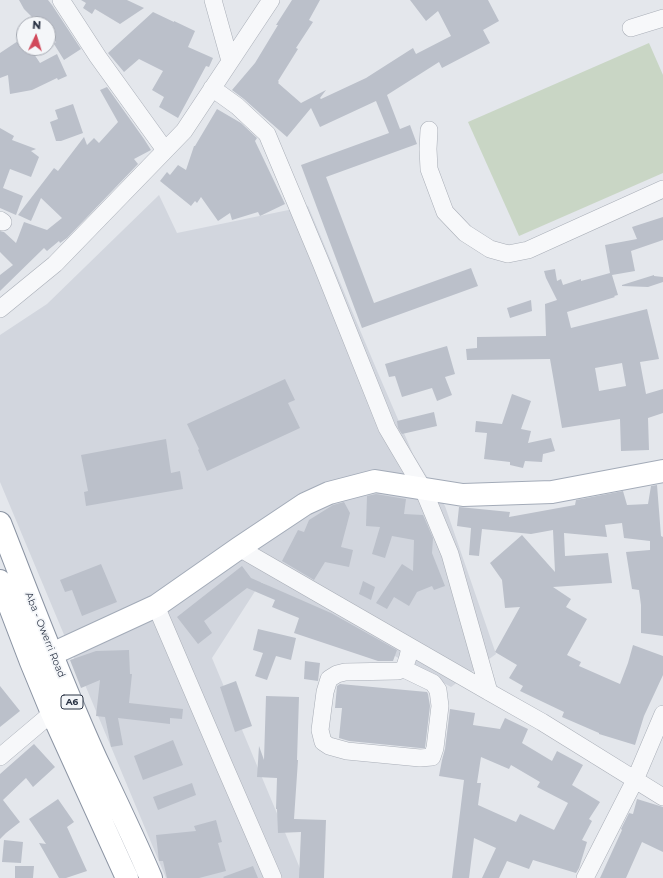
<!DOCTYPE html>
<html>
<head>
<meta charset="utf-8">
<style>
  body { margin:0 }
  #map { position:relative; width:663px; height:878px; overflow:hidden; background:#e4e7ec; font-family:Montserrat,sans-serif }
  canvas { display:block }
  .north { position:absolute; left:16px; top:16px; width:40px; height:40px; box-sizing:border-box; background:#f4f6f9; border:1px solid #a4a8b1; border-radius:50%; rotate:4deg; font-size:11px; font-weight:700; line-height:16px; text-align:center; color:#2b3445 }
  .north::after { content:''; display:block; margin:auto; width:14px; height:18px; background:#d1495b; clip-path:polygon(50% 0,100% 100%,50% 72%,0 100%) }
</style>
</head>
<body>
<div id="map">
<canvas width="663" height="878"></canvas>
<div class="north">N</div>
</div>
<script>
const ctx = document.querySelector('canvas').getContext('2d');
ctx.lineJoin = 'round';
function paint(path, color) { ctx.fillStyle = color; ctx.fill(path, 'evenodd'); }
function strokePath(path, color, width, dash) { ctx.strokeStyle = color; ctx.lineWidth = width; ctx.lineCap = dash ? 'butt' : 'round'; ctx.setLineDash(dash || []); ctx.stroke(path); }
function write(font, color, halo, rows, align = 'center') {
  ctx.font = font + ' Montserrat,sans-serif'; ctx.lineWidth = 3.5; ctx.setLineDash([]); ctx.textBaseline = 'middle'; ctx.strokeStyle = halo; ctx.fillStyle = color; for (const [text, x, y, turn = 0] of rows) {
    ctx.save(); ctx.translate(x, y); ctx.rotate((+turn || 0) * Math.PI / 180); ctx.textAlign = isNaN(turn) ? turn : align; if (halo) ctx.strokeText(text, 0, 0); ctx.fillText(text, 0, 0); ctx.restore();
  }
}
paint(new Path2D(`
  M159,195l18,38 131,-27 70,167 35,81 32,52 51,148 -45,33 -190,-105 -49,76 92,220h-138l-166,-396v-147l47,-31z`), '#d2d6de');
paint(new Path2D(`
  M649,43l14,32v98l-144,63 -51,-114z`), '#c9d6c5');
paint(new Path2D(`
  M19,0h29l4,5 29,44 -17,11 -10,-16 2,-2 -8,-8v-10h-9l-15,-15z
  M81,0h46l17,8 -24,16 -25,-15 -3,5 -9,-6 3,-5z
  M292,0h28l-11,20 4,2 -17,26 2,1 -20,32 1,1 -1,1 23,20 25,-13 -6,8 1,1 45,-21 47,-30 3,6 35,-18 -13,-25 -12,10 -16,-21h78l11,21 -16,9 7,13 -48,25 -3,-6 -52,33 13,34 10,-4 7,19 -91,33 48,126 97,-35 7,18 -116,42 -61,-163 88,-32 -13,-32 -56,26 -9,-19 -24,29 -23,-20 -20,-18 -12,-9 23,-27 23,-38h-2z
  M153,12l21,10v-1l21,10 -7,16 25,11 -4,9 -3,-1 -28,52 -19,-11 5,-10 -12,-7 11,-19 -24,-12 -15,13 -16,-19z
  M24,37v11h6l10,15 17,-9 10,22 -9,4 -1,-2 -25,12 -22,4 -2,-19 -8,3v-25z
  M107,87l37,52 7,11 -17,9 4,5 -71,74 -7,5 -1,-2 -12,10 -3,-3 -44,43v-16l13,-10 -13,-13v-21l4,1 12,11 8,-21 23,8 15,-12 -21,-20 -10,23 -13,-6 36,-47 4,3 26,-34 3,8 7,-7 5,5 19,-21 -18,-32z
  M73,104l10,29 -22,8h-5l-6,-19 8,-3 -3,-9z
  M217,109l24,14 16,15 -2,3 30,63 -25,12 -2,-4 -26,8 -2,-7 -12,8 -17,-24 -4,6 -2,-2 -4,5 -31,-25 7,-9 3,3 8,-10 8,5 8,-24h1z
  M0,128l14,8 -2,4 24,9 -5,2 8,6 -8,20 -21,-8 -7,19 20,8 -7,19 -16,-7z
  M663,217v23l-32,11 4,20 -23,4 6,20 -4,1 1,1 -48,15 4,16 76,-19 12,50 -19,3 6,32 17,-5v24l-15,5 1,32 -28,1 -1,-32 -58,9 -12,-69 -83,1 -1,-11 11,-1v-11l69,-1 -1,-32 12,-4 -11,-22 -2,-7 11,-2 2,12 4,-2 2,6 18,-6v2l29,-8 -5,-28 32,-6 -5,-12zM622,363l4,23 -27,5 -4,-23z
  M654,275v1l9,1v5l-15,5 -26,-1v-1z
  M531,300l1,11 -22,7 -3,-10z
  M447,346l8,28 -10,3 7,18 -15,6 -5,-13 -30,9 -7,-21 -6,1 -4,-13z
  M285,379l10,21 -7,3 12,25 -93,43 -9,-21 1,-1 -12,-25z
  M512,394l19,7 -10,28 10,2 -3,12 23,-5 4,13 -12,3 -1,8 -17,-1 -2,7 -13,-3v-3l-26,-3 3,-26 -12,-1 1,-11 26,3z
  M434,412l3,14 -35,8 -4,-6 -1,-7z
  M166,439l5,34 9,-2 3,18 -97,17 -2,-14 4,-1 -7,-36z
  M657,485l4,51 2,1v99l-22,-3v-28l-2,-15 -7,-1 -6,-37 24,-2v-9l-26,-3 -2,-15 -17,2 2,12 -43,-4 1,23 43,-3 4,30 -59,4 18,12 -5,8 21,12 -20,36 14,7 -2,4 41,18 8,-21 5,-18 30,11v19l-19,41 -9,29 -36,-11v-1l-37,-16 2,-5 -44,-21 3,-5 -14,-8 8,-13 -22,-13 25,-45 -15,1 -3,-28 -12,-17 32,-28 33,37 -2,-42 -22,4 -49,-5 -3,27 -10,-1 2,-27 -14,-2 2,-19 51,5 -1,5 66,-12 1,-5 47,-9 4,14 21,-1 3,-18z
  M376,494l30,5 -2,15 19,1 10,23 -1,15 13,33 -11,4 -2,-4 -15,6 -8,14 -15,-9 -7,12 -11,-6 26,-39 11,7 1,-31 -22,-4 -7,22 -13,-4 8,-27 -14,-1 1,-30z
  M344,502l6,11 -9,34 12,3 -4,17 -24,-5 -11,18 -32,-19 16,-31 6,2 5,-12 24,-15z
  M101,564l16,38 -35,14 -10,-26 -7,2 -5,-12z
  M242,566l9,12 80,35 66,37 -4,11h-15l-84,-28 5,-15 -27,-11 3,-7 -28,-12 -43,33 8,12 -14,11 -21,-27z
  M363,581l12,6 -4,13 -12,-6z
  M258,629l38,9 -5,22 -15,-4 -9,24 -12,-4 8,-23 -10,-3z
  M129,650l1,24h2l-3,29 54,6 -1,10 -12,-1v6l-52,-6 5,27 -12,2 -6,-30 -9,-1 4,-36 -19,8 -11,-28 26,-9z
  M305,661l15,2 -2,18 -14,-2z
  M236,681l16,45 -17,6 -15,-45z
  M340,684l87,8 1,2 2,12 -5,42h-5l-71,-7 -10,-3 3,-30h-7l2,-22z
  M0,686l20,25 -20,16z
  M266,696l33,1 -2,63h1l-4,59 32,1 -2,58h-25l2,-46 -23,1 -1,-24h-1l1,-31 -20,-1 2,-31 5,14z
  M450,709l25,4 -2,12 27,4 5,-11 23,11 -6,14 30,18 5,-10 26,14 -11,20 28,17 -11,17 3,2 -10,19 5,2 -8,26 -3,5 -43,-13 -4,9 -22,-8 -8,17h-17l14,-30 -22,-10 -5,40h-17l12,-98 -25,-4 3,-16 3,-11zM481,757l28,12 2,-4 29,17 -3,5 31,16 -14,27 -34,-16 -4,8 -38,-17 3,-22h-4z
  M173,740l10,25 -40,15 -9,-24z
  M34,744l21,23 -22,20 -7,-9 -23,22 17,22 -14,11 -6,6v-65z
  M192,783l4,12 -38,15 -5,-13z
  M58,799l16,23 -7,5 20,44 -21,7h-7l-20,-35 7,1 -17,-25z
  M637,799l26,8v45l-21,-10 -16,36h-26l22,-48 -1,-1 8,-16 4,1z
  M216,820l6,22 -4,1 8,28 -27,7h-32l-4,-17h-4l-3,-26 40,-4 -2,-5z
  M4,840l19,2 -2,21 -19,-1z
  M15,866h19l-1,12h-18z
  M253,866l5,12h-34l-1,-1z`), '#bbc0ca');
const minor = new Path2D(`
  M61,0l37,57 67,93
  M213,0l17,61
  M631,28l32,-10
  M212,88l25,18 30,28 54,129 66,165 36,61 27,65 39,138
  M429,130l-1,19 1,20 16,43 20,21 25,16 18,5 20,-4 135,-61
  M0,220l3,2
  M0,309l55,-45 129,-133 87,-131
  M239,548l250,144 53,30 121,75
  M156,606l68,159 49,113
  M404,669l29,14 5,7 2,16 -5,42 -3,9 -12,1 -73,-7 -18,-5 -6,-4 -3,-12 5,-38 4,-13 8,-5 8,-2 53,-1 6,-2 4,-12 2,-10
  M0,757l52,-44
  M585,878l50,-98 28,-66`);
const major = new Path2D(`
  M34,661l18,-7 104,-48 83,-58 66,-44 24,-11 46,-12 88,14 89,-3 111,-21`);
const highway = new Path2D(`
  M0,523c31,79 61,159 96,236 19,40 38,79 55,119
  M0,581l31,81 21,51 75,165`);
strokePath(minor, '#a9aeb7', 18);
strokePath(major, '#a3abb8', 24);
strokePath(highway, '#8b94a3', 24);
strokePath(minor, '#f7f8fa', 17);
strokePath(major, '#fff', 22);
strokePath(highway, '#fff', 22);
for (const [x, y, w] of [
  [72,702,22]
]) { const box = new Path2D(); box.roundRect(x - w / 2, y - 7, w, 14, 3); ctx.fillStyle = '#f4f6f9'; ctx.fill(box); strokePath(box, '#2b3445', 1); }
write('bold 9px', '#2b3445', null, [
  ["A6",72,702]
]);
write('10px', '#2b3445', '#f4f6f9', [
  ["Aba - Owerri Road",45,635,68]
]);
</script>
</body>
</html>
